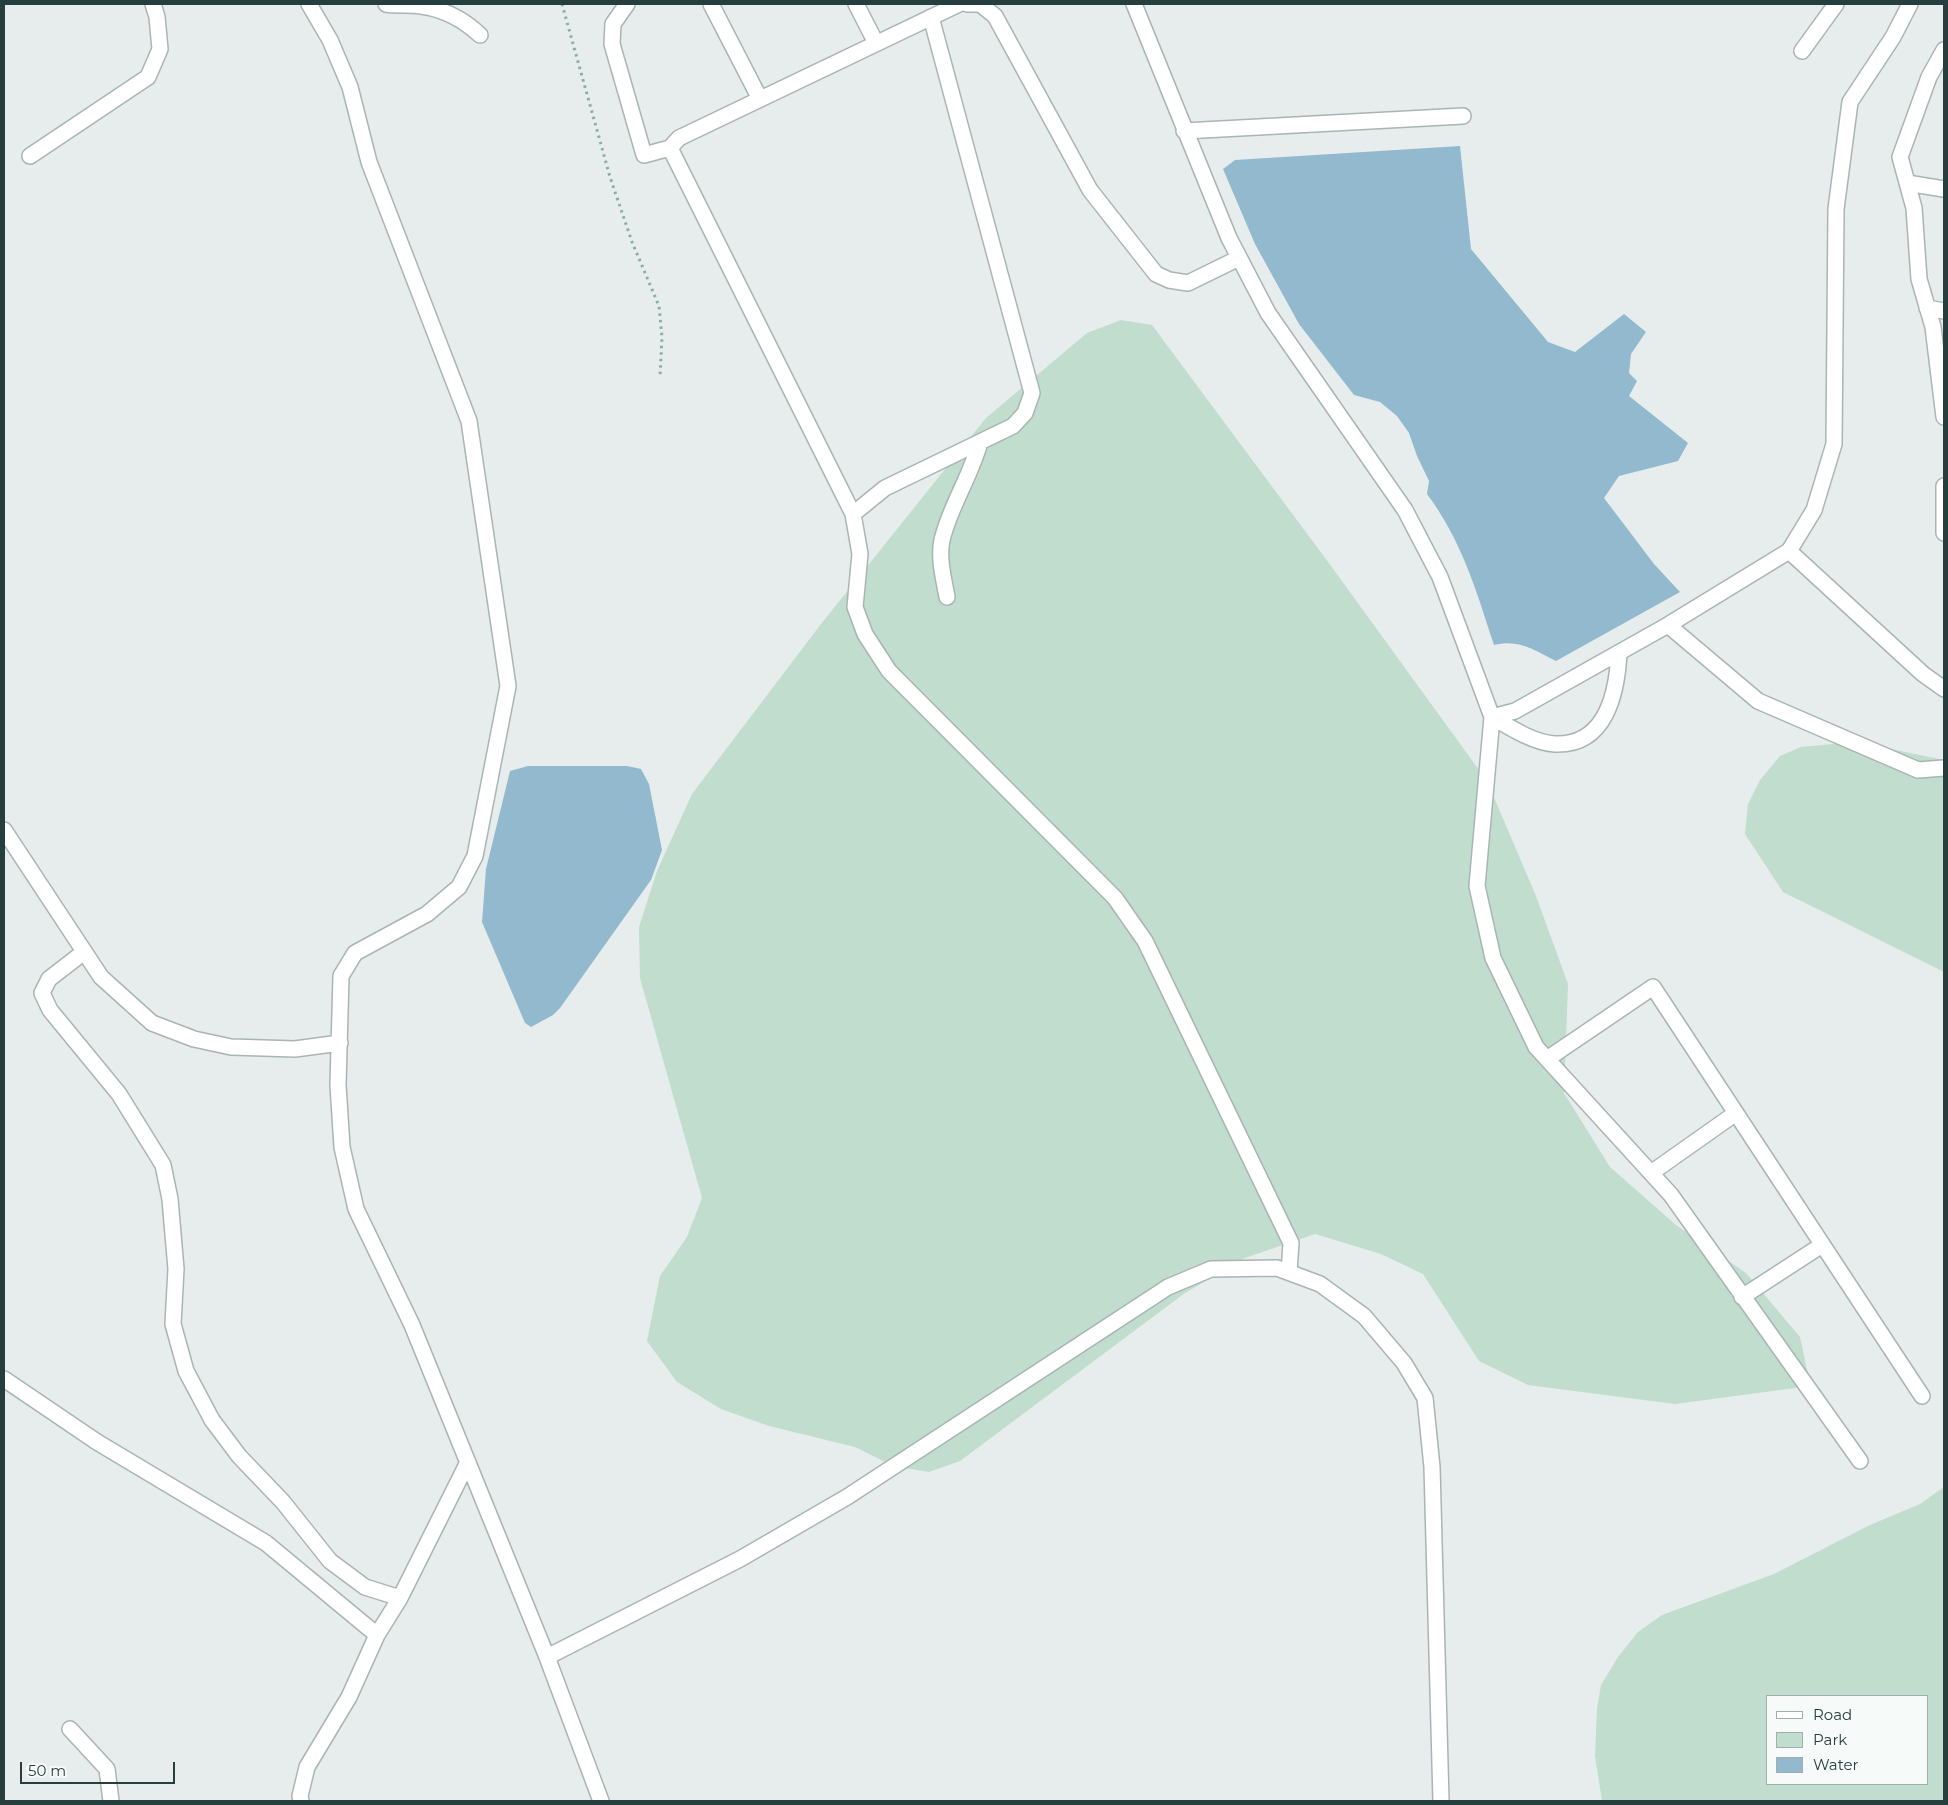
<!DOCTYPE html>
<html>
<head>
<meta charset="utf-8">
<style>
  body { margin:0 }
  #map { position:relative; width:1948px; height:1805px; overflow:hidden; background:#e6edec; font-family:Montserrat,sans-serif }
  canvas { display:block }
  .frame { position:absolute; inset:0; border:5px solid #263e3d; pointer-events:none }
  .legend { position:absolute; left:1766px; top:1695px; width:162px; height:90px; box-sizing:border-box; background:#f6faf9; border:1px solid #a3afae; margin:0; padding:6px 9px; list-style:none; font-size:15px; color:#263e3d }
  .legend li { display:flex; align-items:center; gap:10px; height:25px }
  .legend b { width:25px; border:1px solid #a3afae }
  .scale { position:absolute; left:20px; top:1762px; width:155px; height:22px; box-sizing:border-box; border:2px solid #263e3d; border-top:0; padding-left:6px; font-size:15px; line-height:18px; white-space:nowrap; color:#263e3d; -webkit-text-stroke:4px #f6faf9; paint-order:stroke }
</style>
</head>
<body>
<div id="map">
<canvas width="1948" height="1805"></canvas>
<div class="frame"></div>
<ul class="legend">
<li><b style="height:6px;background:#fff"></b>Road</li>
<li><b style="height:14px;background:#c0ddce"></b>Park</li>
<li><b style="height:14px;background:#92b9ce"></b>Water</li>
</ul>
<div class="scale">50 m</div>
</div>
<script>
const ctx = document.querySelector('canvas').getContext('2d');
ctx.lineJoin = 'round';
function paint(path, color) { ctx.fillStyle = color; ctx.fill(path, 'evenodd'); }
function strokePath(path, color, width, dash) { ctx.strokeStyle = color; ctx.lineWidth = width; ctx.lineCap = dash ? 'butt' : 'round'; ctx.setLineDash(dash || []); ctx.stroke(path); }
paint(new Path2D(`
  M1121,320l31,5 179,241 156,215 49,115 32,88 -4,109 46,74 66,58 70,48 54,64 8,37 -13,14 -120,16 -147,-19 -49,-24 -56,-87 -42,-20 -66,-20 -70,24 -60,35 -225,168 -31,11 -36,-6 -38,-19 -86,-21 -48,-17 -44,-27 -30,-41 13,-65 27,-39 15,-39 -62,-220 -1,-51 18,-56 35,-77 129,-170 165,-206 101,-85z
  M1844,743l47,6 53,11v212l-161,-80 -38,-58 3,-30 12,-24 20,-24 21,-9z
  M1944,1487v314h-342l-7,-45 2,-47 4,-24 17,-28 20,-25 24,-17 112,-41 96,-49 50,-21zM1767,1696h160v88h-160z`), '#c0ddce');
paint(new Path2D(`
  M1460,146l11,103 77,93 27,10 49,-38 22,18 -15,22 -2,19 8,8 -8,15 59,47 -10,18 -59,15 -15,22 50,66 26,28 -124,69c-22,-11 -37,-22 -62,-16 -18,-55 -32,-104 -67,-151l2,-13 -12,-25 -8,-23 -12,-17 -17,-14 -26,-7 -55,-71 -44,-80 -32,-75 12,-9z
  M528,766h99l14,3 8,15 13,66 -11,30 -91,128 -7,7 -22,12 -6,-4 -43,-101 4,-53 24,-98z`), '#92b9ce');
const minor = new Path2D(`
  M309,4l21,36 20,47 19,75 100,259 39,265 -33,170 -16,31 -32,27 -72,39 -14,23 -3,109 4,62 14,62 56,116 135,332 54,144
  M386,4c12,2 24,0 35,2 23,3 43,14 59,29
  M627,4l-14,20 -1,20 32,111 26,-7 9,-10 280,-134
  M711,4l49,95
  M856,4l20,39
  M967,4h13l15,12 95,174 66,84 13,6 19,3 51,-25
  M1134,4l95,234 39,75 137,197 35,67 52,140 -15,169 16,72 43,89 135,148 189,266
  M1944,50l-15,27 -29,80 14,51 5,71 14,48 11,90
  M1802,51l34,-47
  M1184,131l279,-15
  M670,148l183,366 7,40 -5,53 10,27 24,37 226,227 30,43 146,302 -2,29
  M30,156l118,-79 12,-28 -3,-32 -4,-13
  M1907,183l37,6
  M1927,308l17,3
  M1944,486v47
  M853,514l32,-26 128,-62 12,-13 7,-20 -101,-376
  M1789,551l134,123 21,15
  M947,597c-3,-17 -9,-39 -5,-57 8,-34 29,-64 38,-98
  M1668,625l90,76 160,69 26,-2
  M1492,717l23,-6 153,-86 121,-74 25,-41 20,-66 2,-235 14,-107 43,-65 17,-33
  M1492,717c17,10 42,26 63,27 51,2 62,-51 64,-91
  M4,830l97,147 51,46 42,16 37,8 64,2 45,-6
  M84,952l-35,27 -7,14 8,17 69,84 44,71 7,34 6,70 -3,55 13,47 26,49 27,36 44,46 47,59 35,26 35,11
  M1547,1059l106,-72 269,409
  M1651,1173l85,-60
  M1742,1297l80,-52
  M4,1379l93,63 169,101 111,92
  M547,1657l193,-98 107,-62 321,-210 43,-18 66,-1 43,16 44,32 40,47 21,35 7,69 9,334
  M70,1729l37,40 4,32
  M301,1801l-1,-5 7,-29 42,-70 28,-62 23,-37 68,-136`);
strokePath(minor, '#a9b5b4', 18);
strokePath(new Path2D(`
  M562,4l48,173 22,65 27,64 3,31 -2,40`), '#89aeaa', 3, [2.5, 4]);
strokePath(minor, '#fff', 15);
</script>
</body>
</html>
